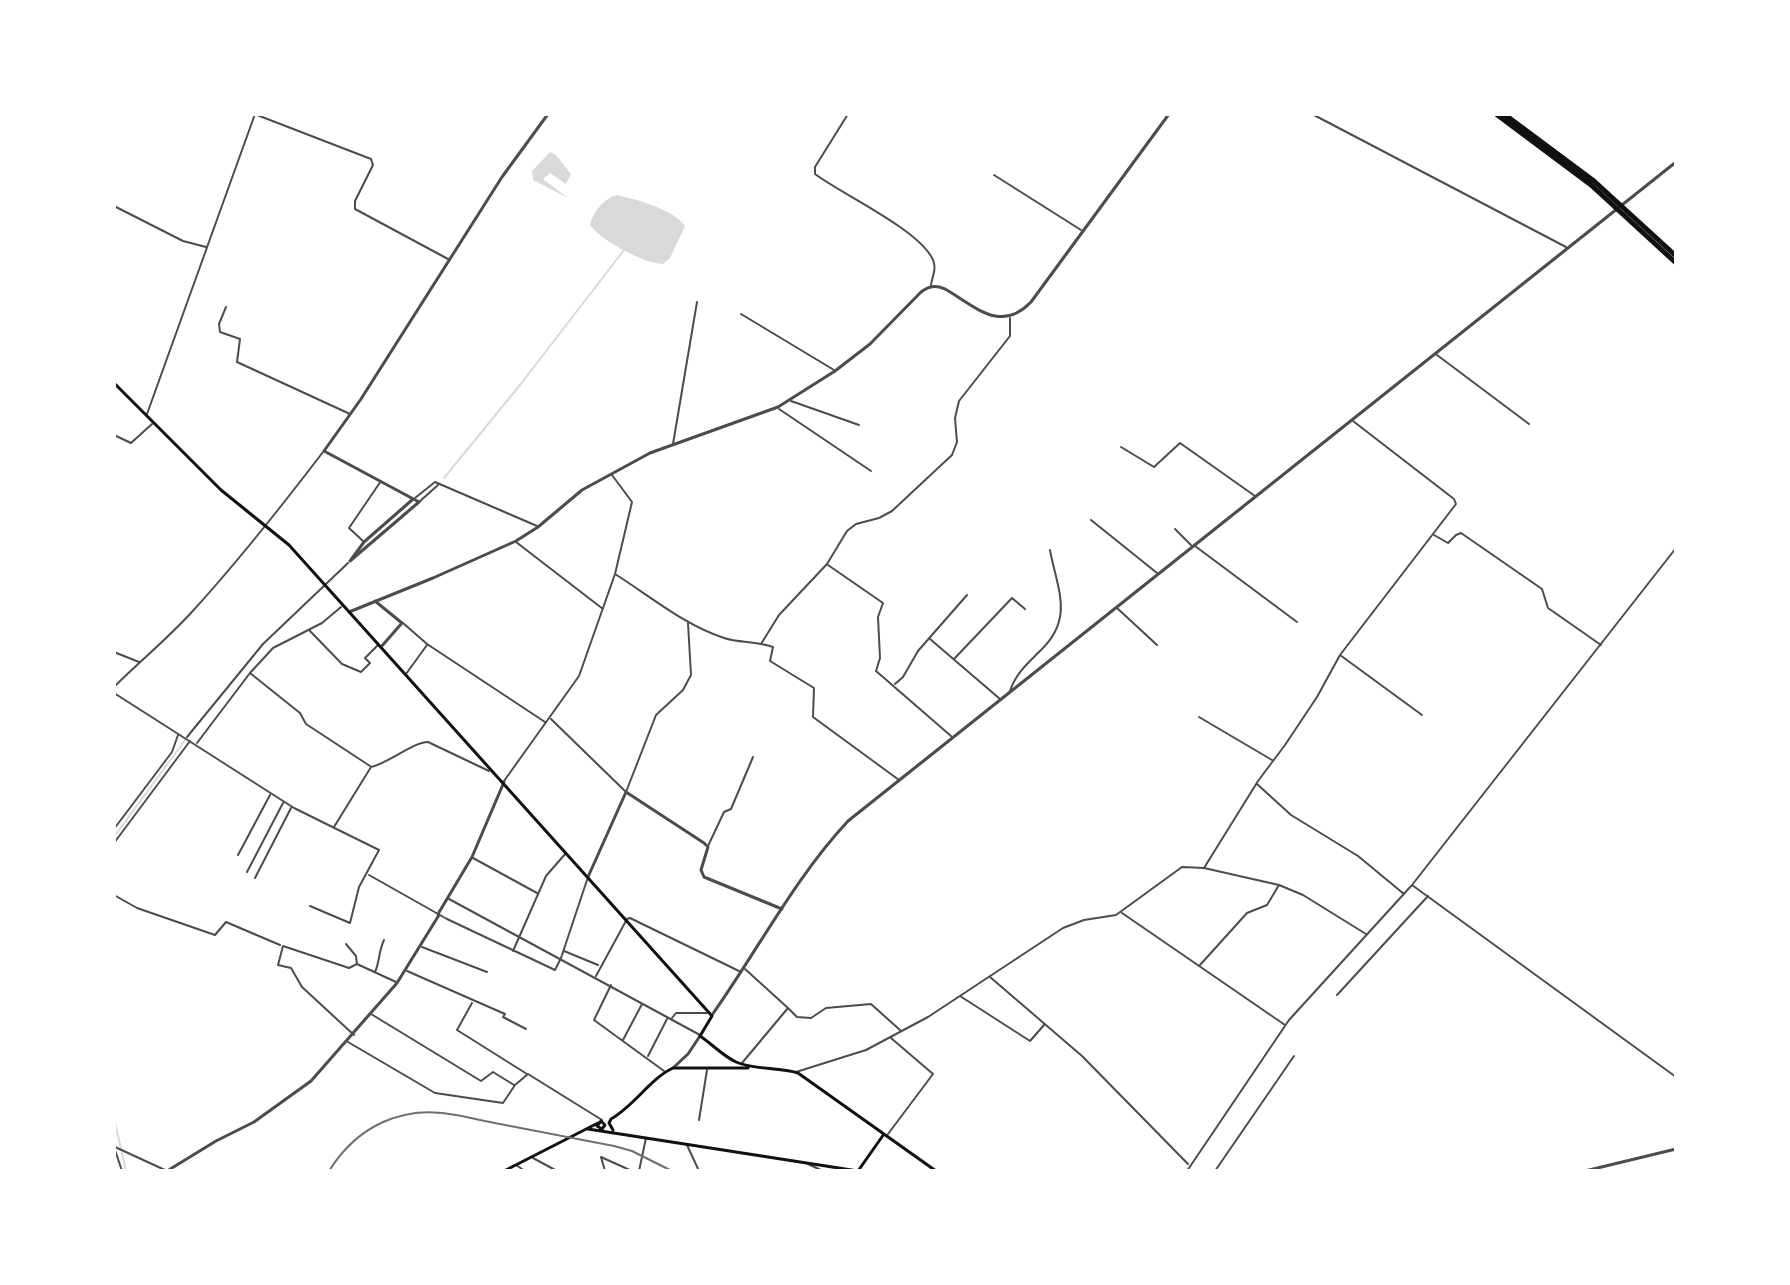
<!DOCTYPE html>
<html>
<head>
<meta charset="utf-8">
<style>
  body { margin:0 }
  #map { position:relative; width:1790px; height:1285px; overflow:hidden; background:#fff; font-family:Karla,sans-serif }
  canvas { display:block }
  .frame { position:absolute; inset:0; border:116px solid #fff; pointer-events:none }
</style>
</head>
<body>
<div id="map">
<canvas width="1790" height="1285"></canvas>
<div class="frame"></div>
</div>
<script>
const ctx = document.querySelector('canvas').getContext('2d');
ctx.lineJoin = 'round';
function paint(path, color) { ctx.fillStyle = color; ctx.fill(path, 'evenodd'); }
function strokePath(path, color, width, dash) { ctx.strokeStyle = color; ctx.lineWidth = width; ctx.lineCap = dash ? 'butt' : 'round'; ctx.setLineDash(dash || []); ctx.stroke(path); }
paint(new Path2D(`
  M550,152l6,3 15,19 -5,10 -16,-11 -7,6 25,19 -35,-18 -1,-9z
  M617,195c21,5 56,14 68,31l-15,32 -7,6c-20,-1 -61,-23 -73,-39 3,-13 14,-27 27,-30z`), '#d9d9d9');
strokePath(new Path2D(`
  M444,478l76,-93 104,-135
  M114,837l71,-97
  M114,1118l12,53`), '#d9d9d9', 2);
strokePath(new Path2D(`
  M848,114l-33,53v7c28,21 105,56 118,86 4,9 -1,17 -2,25
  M1312,114l254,133
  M257,115l114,44 2,6 -18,36v8l93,50
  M994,175l87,55
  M114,206l69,35 23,6
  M226,307l-7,17 1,8 20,7 -3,23 113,52
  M741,314l93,56
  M1437,355l92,69
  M791,401l68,24
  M779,409l92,62
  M147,414l108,-300
  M114,435l17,8 21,-19
  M673,444l24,-142
  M1121,447l33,20 26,-24 75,53
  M415,498l20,-16 102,44
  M419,502l19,-17
  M1091,520l66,53
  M1175,529l16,16
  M1434,535l14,8 8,-8 5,-2 81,56 6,19 53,37
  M363,541l-14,-13 32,-47
  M516,542l87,67
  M1195,546l102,76
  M828,565l55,38 -5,14 2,41 -4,13 75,65
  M615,574c35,22 69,51 109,64 15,5 33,3 49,9l-3,14 44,27 -1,29 86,63
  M1117,608l40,37
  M403,623l24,21 118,78
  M310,631l32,33 19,8 9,-9 -5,-5 13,-13
  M930,639l70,60
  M761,644l18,-29 48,-51 20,-33 9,-7 23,-6 13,-7 60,-56 5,-13 -2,-24 4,-17 51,-65v-18
  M114,652l25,10
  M1340,655l82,60
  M954,659l58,-61 13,11
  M250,673l50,40 6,11 64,42
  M406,674l21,-29
  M895,684l8,-7 15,-26 49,-56
  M114,687c25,-25 52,-47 76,-73 47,-51 91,-107 133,-162
  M1010,691c6,-18 18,-28 30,-40 35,-33 17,-62 10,-101
  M114,693l180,115 85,42 -20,37 -9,36 -40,-17
  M1199,717l73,43
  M551,719l75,73 30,-77 27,-25 8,-15 -3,-52
  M187,737l76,-93 85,-81
  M197,743l53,-70 23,-25 49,-25 19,-16
  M504,781l75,-105 36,-102 17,-72 -20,-27
  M1257,784l34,31 67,41 46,38
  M334,827l37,-60c18,-4 42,-25 57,-25l61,29
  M114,829l58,-77 6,-17
  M114,843l76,-102
  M708,846l16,-34 7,-3 22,-52
  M238,855l32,-60
  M473,858l64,35
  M1204,868l54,-87 27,-36 32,-48 23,-42 116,-151 -2,-5 -101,-78
  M247,872l36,-69
  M369,875l78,44 108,51 6,-12 26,-78
  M255,878l36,-70
  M1412,885l264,192
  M114,895l23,13 78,27 11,-13 54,23
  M449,899l251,136
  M1122,913l163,112
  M346,944l10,12 1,8 39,18
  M422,947l65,25
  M513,951l33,-75 20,-23
  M564,951l34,14
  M1200,965l47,-52 20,-8 12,-20
  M745,969l43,39
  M407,971l98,43 -2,3 23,12
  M375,972c5,-11 3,-19 9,-32
  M596,976l31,-57 3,-1 109,53
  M990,977l92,79 106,108
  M611,985l-17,35 70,51
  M1337,995l91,-99
  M960,996l70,45 14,-16
  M472,1003l-15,27 70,44
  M371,1014l110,67 12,-9 21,13
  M672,1018l4,-5h31
  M354,1035l-52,-48 -11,-19 -13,-3 5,-19 66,22 8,-4
  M623,1040l19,-36
  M348,1042l87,51 68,10 12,-18 13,-11 74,46
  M648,1056l19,-37
  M742,1063l46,-55 9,9 14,1 15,-10 45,-4 29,26
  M796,1072l70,-22 62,-33 135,-89 21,-8 32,-5 66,-48 22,1 75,17 24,10 63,39
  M699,1120l8,-50
  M888,1134l45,-60 -42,-36
  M687,1145l12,26
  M114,1147l8,24
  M115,1147l50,23
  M533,1158l24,13
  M808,1164l15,7
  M516,1165l9,6
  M605,1171l-4,-14 31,14
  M639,1171l7,-33
  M1187,1171l102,-151 123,-135 264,-337
  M1215,1171l79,-115`), '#4c4c4c', 2);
strokePath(new Path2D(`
  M350,561l69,-59 -95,-51 37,-52 141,-222 46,-63
  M350,561l14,-19 48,-42
  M375,601l27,22 -21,24
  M349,612l84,-34 83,-37 22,-14 44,-37 68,-37 128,-46 57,-36 35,-27 51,-52c8,-6 14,-7 24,-3 30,17 55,45 86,13l138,-188
  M588,877l38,-85 78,51 4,4 -7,23 3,7 78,32
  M438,914l34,-57 32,-75
  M712,1015c46,-65 82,-136 136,-194l828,-659
  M673,1068l15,-14 12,-18
  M167,1171l49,-30 38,-19 57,-41 86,-98 42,-68
  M1585,1171l91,-22`), '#4c4c4c', 3);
strokePath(new Path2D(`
  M114,383l107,107 68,55 423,471 -12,20c12,8 23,20 36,26 18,8 42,5 62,11l138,98
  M601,1121l4,4 -3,4 -5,-3z
  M588,1129l270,42 26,-37
  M613,1130l-4,-7 2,-4c23,-13 40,-41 62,-51h75
  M504,1171l94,-48`), '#111', 3);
strokePath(new Path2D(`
  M1496,114l95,71 85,78
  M1504,114l90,67 82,75`), '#111', 5);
strokePath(new Path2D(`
  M329,1171c28,-45 74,-67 127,-56 16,3 32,7 49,10 36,7 73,14 109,21l18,5 40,20`), '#707070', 2);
</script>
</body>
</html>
